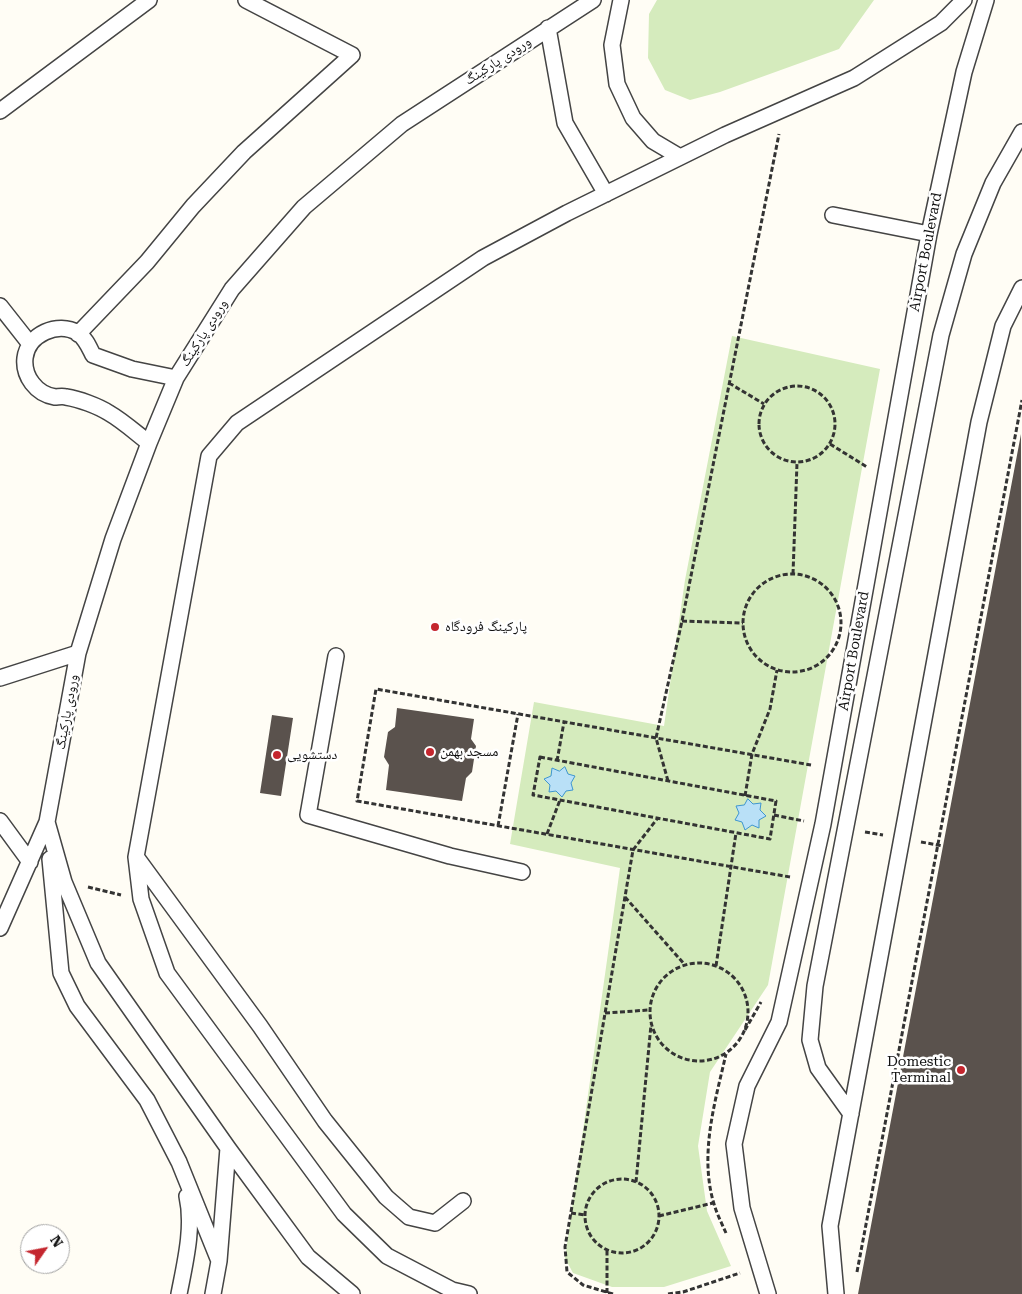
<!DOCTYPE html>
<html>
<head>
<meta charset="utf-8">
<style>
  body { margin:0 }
  #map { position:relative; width:1022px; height:1294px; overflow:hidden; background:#fffdf5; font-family:"Roboto Serif",serif }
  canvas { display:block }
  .north { position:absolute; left:20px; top:1224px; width:50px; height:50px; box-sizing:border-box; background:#fff; border:1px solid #a0a0a0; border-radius:50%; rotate:57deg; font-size:14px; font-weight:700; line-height:20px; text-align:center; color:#111 }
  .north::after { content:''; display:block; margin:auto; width:18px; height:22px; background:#c4262e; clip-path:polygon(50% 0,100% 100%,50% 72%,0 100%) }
</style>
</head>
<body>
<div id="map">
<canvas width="1022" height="1294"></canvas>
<div class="north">N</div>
</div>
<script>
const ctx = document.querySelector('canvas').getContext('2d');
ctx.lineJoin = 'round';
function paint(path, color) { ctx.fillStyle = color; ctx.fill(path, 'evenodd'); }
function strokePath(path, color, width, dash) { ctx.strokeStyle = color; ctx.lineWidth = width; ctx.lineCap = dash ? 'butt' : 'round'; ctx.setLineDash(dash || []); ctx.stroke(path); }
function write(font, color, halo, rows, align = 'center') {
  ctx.font = font + ' "Roboto Serif","Noto Naskh Arabic",serif'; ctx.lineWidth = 5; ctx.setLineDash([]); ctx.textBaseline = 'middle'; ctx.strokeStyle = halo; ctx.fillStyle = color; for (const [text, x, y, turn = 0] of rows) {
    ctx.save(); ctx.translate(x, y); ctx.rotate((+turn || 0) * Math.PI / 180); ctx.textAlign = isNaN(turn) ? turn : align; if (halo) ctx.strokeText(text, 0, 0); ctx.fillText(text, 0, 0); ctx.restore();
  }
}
paint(new Path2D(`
  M657,0h217l-35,49 -119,43 -30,8 -25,-10 -17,-32 1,-44z
  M732,336l148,33 -112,616 -58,87 -12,74 9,65 24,55 -67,21h-52l-39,-14 -8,-15 55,-390 -110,-24 24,-142 130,24 21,-146z`), '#d5ebbd');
const water = new Path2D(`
  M565,767l3,7 7,2 -4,7 2,7 -7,1 -4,6 -6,-6 -7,1 1,-7 -6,-6 7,-3 1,-8 7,3z
  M748,799l5,5 8,-1 -1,7 6,6 -7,4v8l-7,-3 -7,5 -3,-8 -7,-2 4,-7 -3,-7 8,-1z`);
paint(water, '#b9e0f7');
strokePath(water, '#3f96cf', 1);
paint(new Path2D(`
  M1021,434l1,860h-164l85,-448z
  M397,708l77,11 -3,20 5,7 -4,26 -6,6 -4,23 -76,-11 3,-25 -5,-8 4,-25 7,-5z
  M272,715l21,3 -12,78 -21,-3z`), '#5a524d');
const lane = new Path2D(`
  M621,0l-9,45 5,39 16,34 20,23 27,16
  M548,28l17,95 41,71
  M0,111l149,-111
  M833,215l96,19
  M0,306l30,38
  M78,334l69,-72 46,-56 51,-54 108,-97 -106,-55
  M149,443c-13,-10 -26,-22 -40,-30 -11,-7 -30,-14 -43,-16 -4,-1 -8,0 -11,0 -19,-3 -32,-21 -30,-39 3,-24 33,-37 53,-25 8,6 11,14 15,22l39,14 44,9
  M336,656l-28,159 142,41 72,16
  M0,678l78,-25
  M0,821l30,41
  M47,822l17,60 34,81 130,185 80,109 44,37
  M137,858l123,168 65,95 61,76 23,20 26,6 28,-22
  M50,859l11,114 16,33 70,94 32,62 40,99
  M0,928l47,-106 31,-169 35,-114 36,-96 27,-65 56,-89 72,-82 98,-83 191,-124
  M851,1114l-33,-46 -8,-28 5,-54 126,-651 23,-81 29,-71 29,-51
  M179,1294c6,-31 15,-67 8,-98
  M213,1294l6,-33 9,-113
  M469,1294l-17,-4 -65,-34 -43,-42 -177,-241 -26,-74 -5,-42 73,-401 28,-33 246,-165 84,-45 158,-78 129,-57 87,-55 23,-23
  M768,1294l-26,-86 -8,-64 13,-58 32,-64 44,-198 106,-590 35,-162 22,-72
  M836,1294l-6,-68 149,-804 24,-96 19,-38`);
strokePath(lane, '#444', 18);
strokePath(new Path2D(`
  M729,383l35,21
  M759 424a38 38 0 1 1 76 0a38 38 0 1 1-76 0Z
  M830,444l37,23
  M793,574l4,-111
  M743 623a49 49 0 1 1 98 0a49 49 0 1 1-98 0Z
  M682,621l61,2
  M540,757l236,44 -6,38 -237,-44z
  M557,761l7,-39
  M668,781l-12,-43 26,-117 97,-487
  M745,796l7,-42 18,-45 7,-39
  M774,815l30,6
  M498,826l20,-112
  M865,832l18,3
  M547,834l13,-34
  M921,842l22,4
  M790,877l-433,-76 19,-112 435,76
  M88,887l33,8
  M625,897l60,68
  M650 1012a49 49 0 1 1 98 0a49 49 0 1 1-98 0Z
  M716,966l20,-133
  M605,1013l44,-3
  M745,1030l16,-28
  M585 1216a37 37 0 1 1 74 0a37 37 0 1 1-74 0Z
  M636,1182l15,-157
  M571,1213l14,2
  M659,1216l54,-13
  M726,1233c-4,-9 -9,-19 -12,-29 -15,-49 1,-102 12,-150
  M857,1272l165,-872
  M607,1293v-43
  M613,1294l-30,-9 -16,-13 -2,-25 68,-397 24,-31
  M668,1294l15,-2 57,-19`), '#333', 3, [5, 2.5]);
strokePath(lane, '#fff', 15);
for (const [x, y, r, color] of [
  [435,627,5,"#c4262e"],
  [430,752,5,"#c4262e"],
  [277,755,5,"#c4262e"],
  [961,1070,5,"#c4262e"]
]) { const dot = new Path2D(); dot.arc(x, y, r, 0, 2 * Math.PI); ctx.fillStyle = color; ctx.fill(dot); strokePath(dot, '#fff', 2); }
write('14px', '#111', '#fff', [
  ["ورودی پارکینگ",498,61,-33],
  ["Airport Boulevard",926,252,-79],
  ["ورودی پارکینگ",204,333,-58],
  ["Airport Boulevard",854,651,-80],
  ["ورودی پارکینگ",67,712,-80]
]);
write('14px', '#111', '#fff', [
  ["پارکینگ فرودگاه",445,627],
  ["مسجد بهمن",440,752],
  ["دستشویی",287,755],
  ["Domestic",951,1062,"right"],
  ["Terminal",951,1078,"right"]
], 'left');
</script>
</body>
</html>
